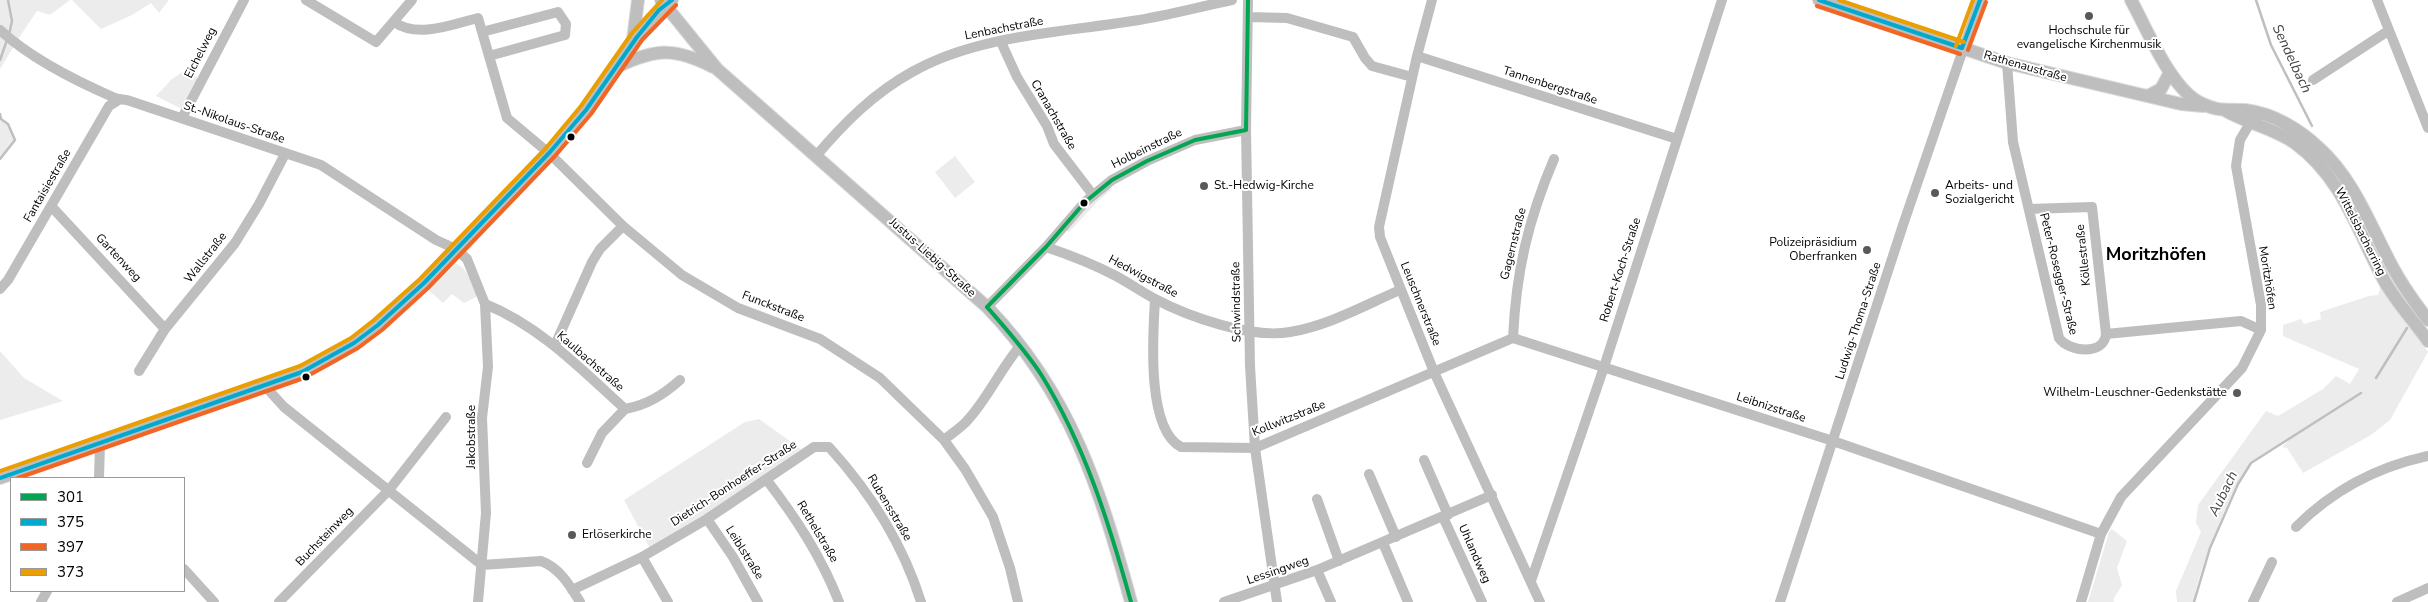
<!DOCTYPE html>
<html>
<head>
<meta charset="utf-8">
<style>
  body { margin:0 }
  #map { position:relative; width:2428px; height:602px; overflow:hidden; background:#fff; font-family:"Nunito Sans",sans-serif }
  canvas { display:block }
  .legend { position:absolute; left:10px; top:477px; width:175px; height:115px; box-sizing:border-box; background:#fff; border:1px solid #999; margin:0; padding:6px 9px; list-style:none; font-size:15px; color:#000 }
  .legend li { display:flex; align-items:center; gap:10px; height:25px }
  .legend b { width:25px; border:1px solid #999 }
</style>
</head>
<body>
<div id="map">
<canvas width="2428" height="602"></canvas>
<ul class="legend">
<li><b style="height:6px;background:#00a651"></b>301</li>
<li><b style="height:6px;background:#00a9ce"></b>375</li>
<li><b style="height:6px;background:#f26522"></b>397</li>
<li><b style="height:6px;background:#eb9e00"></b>373</li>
</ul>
</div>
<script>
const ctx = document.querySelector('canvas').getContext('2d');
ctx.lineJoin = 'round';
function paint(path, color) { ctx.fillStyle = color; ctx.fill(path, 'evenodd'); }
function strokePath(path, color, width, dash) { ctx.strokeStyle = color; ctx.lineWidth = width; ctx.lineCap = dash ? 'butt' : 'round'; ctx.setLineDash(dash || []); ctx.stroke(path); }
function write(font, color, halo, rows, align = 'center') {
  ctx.font = font + ' "Nunito Sans",sans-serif'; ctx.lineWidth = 4; ctx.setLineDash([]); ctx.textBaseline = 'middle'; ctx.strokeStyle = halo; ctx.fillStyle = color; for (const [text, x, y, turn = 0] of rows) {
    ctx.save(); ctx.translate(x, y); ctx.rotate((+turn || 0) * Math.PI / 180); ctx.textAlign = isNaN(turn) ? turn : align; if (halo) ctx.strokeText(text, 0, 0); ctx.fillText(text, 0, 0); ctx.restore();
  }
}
paint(new Path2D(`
  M0,0h70l-20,15 -13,-4 -21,31 -16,-16z
  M72,0h97l-10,13 -8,-10 -19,12 -31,14z
  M0,34l14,12 -14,23z
  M187,69l14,12 -15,30 -30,-15 16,-17z
  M0,114l1,5 7,5 7,16 -15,18z
  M955,156l20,26 -20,16 -20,-26z
  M1109,186l3,3 -14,12 -29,31 -5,-3z
  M449,262c18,2 22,19 29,34l-14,7 -12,-9 -9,9 -18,-16z
  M2381,286l47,66 -38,68 -19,15 -68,38 -16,-25 -5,-1 9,-9c-12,8 -29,15 -40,25 -17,16 -55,114 -57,139h-17l-1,-11 25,-59 -5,-9 2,-18 68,-94 12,5 45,-27 13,-13 14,8 9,-15 -76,-33v-11l18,-6 3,5 17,-5 -1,-7 49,-16 9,-1z
  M0,351l24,27 39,23 -63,19z
  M759,419l42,30 -149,103 -28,-52 121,-78z
  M2112,529l15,12 -10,27 5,17 -9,15 1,2h-26l21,-70z`), '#ececec');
strokePath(new Path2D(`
  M8,0l4,21 -3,14
  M2256,0l15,45 41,81
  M0,60l7,-20
  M0,114l1,5 7,5 7,16 -15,19
  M2376,378l31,-50
  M2194,602l16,-54 28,-64 13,-21 110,-70`), '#bfbfbf', 2.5);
const major = new Path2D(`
  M661,0l56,69 270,238c84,87 113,182 144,295
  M1819,0l188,63 174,41 22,2
  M2131,0c16,29 38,84 66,101 20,11 27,8 48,9 27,3 54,19 73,37 36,32 52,78 74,119 10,19 23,37 36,54
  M633,40l5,-40
  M619,66c38,-18 57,-18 94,1
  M2148,96l13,-7 9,-17
  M2226,111c23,13 48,17 69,32 48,35 63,90 90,139 12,21 29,39 43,59
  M0,478l302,-106c73,-30 131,-98 185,-154 34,-36 69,-69 99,-108 27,-35 51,-85 86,-110`);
strokePath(major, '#dbdbdb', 14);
strokePath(new Path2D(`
  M306,0l70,42 36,-42
  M1248,0l-2,130 4,236 5,82 22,154
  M1432,0l-15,56 -38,171 1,10 54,135 106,230
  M2377,0l51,128
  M1248,17l39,1 66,19 12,21 7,8 40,11
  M394,22c24,17 59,2 84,-4l29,100 43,36 73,72 59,49 56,33 82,31 60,39 64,62 21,29 28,48 17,51 8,34
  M0,30c29,27 78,52 115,68 5,2 10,1 15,3l191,64 115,75 20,9 11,10 18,45 3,63 -6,51 4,95 -8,89
  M482,32l76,-20 8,12 -1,11 -76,21
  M1001,42l16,35 30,49 7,18 39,51
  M1417,56l260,83
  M2007,63l6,79 46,196c10,14 45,18 47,-4l-14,-127 -63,2
  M2313,80l75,-49
  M182,118l62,-118
  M816,156c28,-33 58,-63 96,-84 65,-37 147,-39 220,-51 33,-5 66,-14 100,-21
  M51,206l114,123
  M1046,247c24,8 47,17 70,29 13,7 26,16 39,23 34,18 97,40 135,33 38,-6 75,-27 110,-42
  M0,289l8,-9 101,-174 11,-7
  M1155,299c-2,35 -9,130 26,148l74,1 258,-110 320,103 268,93
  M485,304c55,22 97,66 140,105 22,-4 38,-14 55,-29
  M987,307l59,-60 39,-45 27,-22 35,-19 48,-21 51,-10
  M2106,334l135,-13 20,9
  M1513,338c3,-66 15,-118 41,-179
  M555,345l37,-83 8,-13 23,-23
  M139,371l26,-42 70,-86 24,-39 26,-50
  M264,385l20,22 198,158 59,-4c19,7 29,25 39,41
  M944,440c7,-6 15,-11 22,-18 22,-23 34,-53 55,-77
  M1424,460l24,55
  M587,463l15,-30 23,-24
  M1369,474l27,63
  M99,478l1,-34
  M766,479c30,39 55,77 73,123
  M1317,499l22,62
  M1443,517l39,85
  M707,519l26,38 25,45
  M2296,527c37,-37 81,-60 132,-71
  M1383,543l25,59
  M642,557l26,45
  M184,569l30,33
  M1317,570l14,32
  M1531,581l73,-214 118,-367
  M572,590l70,-33 65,-38 107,-72h15c40,44 74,97 92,155
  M41,602l6,-11
  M279,602l110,-112 57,-73
  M1224,602l93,-32 175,-75
  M1780,602l123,-377 77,-225
  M2081,602l20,-68 20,-37 121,-129 19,-38v-25l-25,-139 4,-26 10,-17
  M2253,602l19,-40
  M2397,602l31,-14`), '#bebebe', 10);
strokePath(major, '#bebebe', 12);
strokePath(new Path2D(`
  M1246,130l2,-130
  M987,307c19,22 39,44 55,69 43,70 67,147 89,226
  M987,307l59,-60 39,-45 27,-22 35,-19 48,-21 51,-10`), '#00a651', 4);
strokePath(new Path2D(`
  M1819,0l143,48
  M1962,48l18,-48
  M0,478l302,-106 52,-29 24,-18 46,-42 126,-131 36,-42 51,-73 22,-27 13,-10`), '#00a9ce', 4);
strokePath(new Path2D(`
  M1817,6l143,48
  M1968,50l18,-48
  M18,478l286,-100 54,-30 24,-18 46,-42 127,-132 36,-42 51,-74 34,-35`), '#f26522', 4);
strokePath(new Path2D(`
  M1839,0l125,42
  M1956,46l17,-46
  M0,471l300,-105 51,-28 23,-18 46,-41 126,-131 35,-42 51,-73 30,-33`), '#eb9e00', 4);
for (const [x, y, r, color] of [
  [2089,16,5,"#595959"],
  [571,137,4.5,"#000"],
  [1204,186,5,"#595959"],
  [1935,193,5,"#595959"],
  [1084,203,4.5,"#000"],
  [1867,250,5,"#595959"],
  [306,377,4.5,"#000"],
  [2237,393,5,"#595959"],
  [572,535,5,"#595959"]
]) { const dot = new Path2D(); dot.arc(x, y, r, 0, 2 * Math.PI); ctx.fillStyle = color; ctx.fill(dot); strokePath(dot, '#fff', 2); }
write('12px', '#000', '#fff', [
  ["Lenbachstraße",1004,29,-11],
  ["Eichelweg",201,53,-63],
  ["Rathenaustraße",2025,67,16],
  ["Tannenbergstraße",1550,86,18],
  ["Cranachstraße",1053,115,60],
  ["St.-Nikolaus-Straße",234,123,19],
  ["Holbeinstraße",1147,149,-26],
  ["Fantaisiestraße",48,186,-60],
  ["Wittelsbacherring",2360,232,63],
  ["Gagernstraße",1514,244,-76],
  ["Köllestraße",2084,255,-96],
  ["Gartenweg",118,258,47],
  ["Wallstraße",206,258,-52],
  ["Justus-Liebig-Straße",932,258,42],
  ["Robert-Koch-Straße",1621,270,-72],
  ["Peter-Rosegger-Straße",2058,274,76],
  ["Hedwigstraße",1143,277,28],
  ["Moritzhöfen",2267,278,81],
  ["Schwindstraße",1237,302,-91],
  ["Leuschnerstraße",1420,304,68],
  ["Funckstraße",773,307,21],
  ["Ludwig-Thoma-Straße",1859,321,-72],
  ["Kaulbachstraße",590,362,41],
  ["Leibnizstraße",1771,408,18],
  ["Kollwitzstraße",1289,419,-22],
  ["Jakobstraße",472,437,-90],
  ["Dietrich-Bonhoeffer-Straße",734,484,-33],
  ["Rubensstraße",889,508,59],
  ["Rethelstraße",817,532,59],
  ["Buchsteinweg",325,537,-46],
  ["Leiblstraße",744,553,58],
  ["Uhlandweg",1474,554,66],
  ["Lessingweg",1278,571,-19]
]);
write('12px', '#000', '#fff', [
  ["Hochschule für",2089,31,"center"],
  ["evangelische Kirchenmusik",2089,45,"center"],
  ["St.-Hedwig-Kirche",1214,186],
  ["Arbeits- und",1945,186],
  ["Sozialgericht",1945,200],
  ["Polizeipräsidium",1857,243,"right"],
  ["Oberfranken",1857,257,"right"],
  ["Wilhelm-Leuschner-Gedenkstätte",2227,393,"right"],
  ["Erlöserkirche",582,535]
], 'left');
write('italic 14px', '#444', '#fff', [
  ["Sendelbach",2291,59,65],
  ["Aubach",2224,494,-64]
]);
write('bold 18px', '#000', '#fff', [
  ["Moritzhöfen",2156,256]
]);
</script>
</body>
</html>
